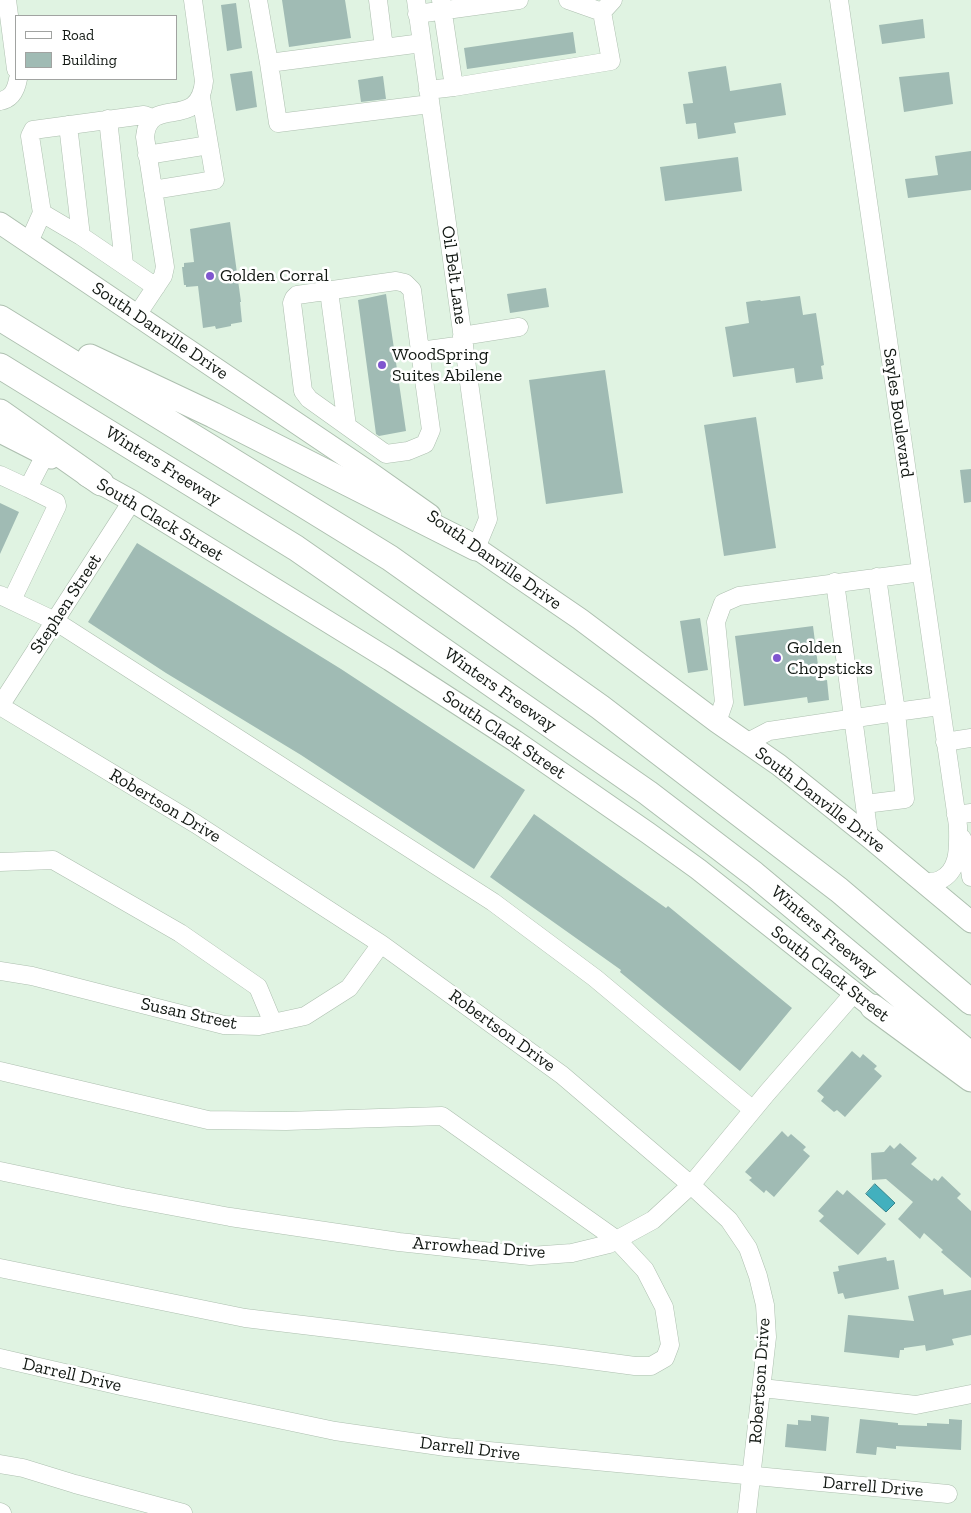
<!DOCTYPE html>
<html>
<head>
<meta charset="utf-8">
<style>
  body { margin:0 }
  #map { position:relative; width:971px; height:1513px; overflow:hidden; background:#e0f3e2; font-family:"Zilla Slab",serif }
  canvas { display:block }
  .legend { position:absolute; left:15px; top:15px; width:162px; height:65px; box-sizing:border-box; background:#fff; border:1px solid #a1a3a1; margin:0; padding:6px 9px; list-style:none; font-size:15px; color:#131914 }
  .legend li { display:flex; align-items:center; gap:10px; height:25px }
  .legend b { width:25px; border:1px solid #a1a3a1 }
</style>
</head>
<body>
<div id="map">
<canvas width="971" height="1513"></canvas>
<ul class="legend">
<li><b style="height:6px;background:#fff"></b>Road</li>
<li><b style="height:14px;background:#a0bbb4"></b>Building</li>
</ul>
</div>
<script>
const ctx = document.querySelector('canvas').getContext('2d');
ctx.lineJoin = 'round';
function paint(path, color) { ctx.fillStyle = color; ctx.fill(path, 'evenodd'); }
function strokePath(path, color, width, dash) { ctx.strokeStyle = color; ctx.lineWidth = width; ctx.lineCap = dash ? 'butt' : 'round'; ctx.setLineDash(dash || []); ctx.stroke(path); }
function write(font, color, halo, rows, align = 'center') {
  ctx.font = font + ' "Zilla Slab",serif'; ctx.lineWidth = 5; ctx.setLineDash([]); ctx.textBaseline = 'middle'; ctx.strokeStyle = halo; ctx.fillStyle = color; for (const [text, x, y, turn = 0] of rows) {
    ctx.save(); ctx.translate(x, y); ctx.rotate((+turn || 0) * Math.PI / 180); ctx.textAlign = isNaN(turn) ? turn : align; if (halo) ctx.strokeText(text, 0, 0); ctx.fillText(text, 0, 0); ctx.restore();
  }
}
const water = new Path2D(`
  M875,1184l20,19 -9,9 -20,-18z`);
paint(water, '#42b0be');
strokePath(water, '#34838b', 1);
paint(new Path2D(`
  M282,0h63l6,38 -62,9z
  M236,3l6,45 -15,3 -6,-46z
  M923,19l2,19 -43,6 -3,-19z
  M573,32l3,21 -109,16 -3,-21z
  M726,66l4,25 51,-8 5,32 -52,8 2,10 -38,6 -2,-16 -10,1 -3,-20 10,-1 -5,-31z
  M252,71l5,36 -21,4 -6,-37z
  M949,72l4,32 -49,8 -5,-35z
  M383,76l3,23 -25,3 -3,-22z
  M971,151v39l-63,8 -3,-19 33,-4 -3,-19z
  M738,157l4,34 -77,10 -5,-34z
  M230,222l11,80h-1l2,20 -11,2v2l-15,3 -1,-3 -12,2 -5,-42 -12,1v-2h-2l-2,-18h2v-4l10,-1 -4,-33z
  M546,288l3,19 -39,6 -3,-19z
  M386,294l20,137 -27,5 -3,-2 -18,-134z
  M800,296l3,19 13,-2 8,52 -3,1 2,13 -27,4 -2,-15 -61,9 -8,-50 24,-4 -3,-21 14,-2 1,1z
  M605,370l18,123 -77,11 -17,-124z
  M756,417l20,131 -52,8 -20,-131z
  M971,469v33l-7,1 -4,-33z
  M0,503l19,9 -19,42z
  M137,543l204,126 184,121 -51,79 -173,-114 -135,-82 -78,-51z
  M700,618l8,52 -20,3 -8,-52z
  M813,626l7,55 7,-1 2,20 -21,3 -1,-6 -63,9 -9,-70z
  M534,814l132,94 2,-2 124,102 -52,63 -120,-99 1,-2 -131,-93z
  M852,1051l8,7 3,-4 14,12 -3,3 8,7 -37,41 -8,-7 -3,2 -13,-11 3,-4 -7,-6z
  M782,1131l6,6 3,-3 15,13 -3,3 7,6 -36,41 -8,-7 -2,3 -15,-13 3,-2 -7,-6z
  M900,1143l17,15 -6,6 21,17 2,-3 4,3 4,-5 19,18 -4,4 14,13v67l-30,-26 2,-2 -19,-17 -4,6 -22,-20 15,-17 -27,-23 -14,1 -1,-27 13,-1 6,-7 4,4z
  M837,1190l6,5 4,-5 39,34 -28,31 -39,-34 5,-5 -6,-5z
  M886,1257l1,4 7,-1 5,29 -54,10 -2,-6 -5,1 -5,-22 6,-1 -1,-5z
  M943,1289l1,6 27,-5v45l-19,4 2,6 -28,6 -1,-6 -21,3v2h-4l-1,8 -55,-6 4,-37 66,6 -6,-25z
  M811,1415l18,2 -3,34 -41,-4 2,-23 11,1v-5l13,1z
  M860,1419l38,4v2l29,1v-3l22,1v-5l13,1 -1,30 -65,-4v3l-19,-2 -1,8 -20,-2z`), '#a0bbb4');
const minor = new Path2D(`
  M7,0l9,69
  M258,0l11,63 153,-20
  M378,0l6,48
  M416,0l72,519 -12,29
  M568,0l34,12 11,-12
  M839,0l119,826c0,18 3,44 -18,54 -4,2 -11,2 -16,3
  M417,14l102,-14
  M269,63l9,60 152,-19
  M454,87l157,-26 -9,-49
  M428,90l26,-3 -13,-87
  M0,101c12,-2 16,-11 18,-22
  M108,119l16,145
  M68,125l13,111
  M147,155l62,-10
  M153,190l62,-10 -14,-83
  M42,213l39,23 75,51
  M29,242l13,-29 -12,-77 3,-6 111,-15 8,3
  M329,291l18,135
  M137,315l26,-39 2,-9 -20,-130c4,-44 54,-4 59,-56l-11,-81
  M462,336l57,-9
  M420,351l11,79 -6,14 -17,7 -22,3 -77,-55 -6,-8 -11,-88 2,-5 3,-3 99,-14 9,2 7,7 8,61 44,-6
  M0,475l28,13
  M877,577l19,135 44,-6
  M835,582l34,255
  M0,595l55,26 438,281 102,76 158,132
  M12,600l45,-94 -1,-4 -28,-14 17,-33
  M0,706l196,118 185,120 181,131 129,110 38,35 19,28 10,28 7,29 2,32 -20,176
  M0,706l132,-205
  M717,722l7,-20 -8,-80 7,-19 16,-7 182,-24
  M945,742l26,-4
  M746,743l23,-12 127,-19 9,87 -40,5
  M956,815l15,-2
  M962,838l5,12 4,27
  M0,862l53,-2 127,73 78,54 15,36
  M0,971l32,5 192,49 35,1 46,-10 44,-28 32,-44
  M0,1071l208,49 78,1 156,-5 175,124 28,30 19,37 6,38 -5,13 -14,8h-16l-75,-10 -315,-38 -245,-50
  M0,1171l123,26 107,20 169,25 131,14 42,-3 37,-9 44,-24 38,-35 76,-92 87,-100
  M0,1358l121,28 214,45 111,16 502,47
  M762,1388l154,17 55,-11
  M0,1464l23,4 52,16 108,29
  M0,1512l2,1`);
const major = new Path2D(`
  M0,223l369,249 61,43
  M0,432l51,26
  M87,476l45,25 258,159 125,81 133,92 50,36 187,148
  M463,539l117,80 137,103 62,43 90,72 102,85`);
const highway = new Path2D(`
  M0,318l390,240 210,149 239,183 132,112
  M90,357l123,58 263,133
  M0,366l296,182 352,245 106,81 217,181
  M0,412l101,71
  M873,1007l98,72`);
strokePath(minor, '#adbfaf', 19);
strokePath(major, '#adbfaf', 23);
strokePath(highway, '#adbfaf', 27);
strokePath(minor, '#fff', 18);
strokePath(major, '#fff', 21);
strokePath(highway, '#fff', 25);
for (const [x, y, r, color] of [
  [210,276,5,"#7f56cf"],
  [382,365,5,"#7f56cf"],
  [777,658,5,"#7f56cf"]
]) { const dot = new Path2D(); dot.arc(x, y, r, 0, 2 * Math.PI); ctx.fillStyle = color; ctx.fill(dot); strokePath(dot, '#fff', 2); }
write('18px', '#131914', '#fff', [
  ["Oil Belt Lane",454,275,82],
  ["South Danville Drive",160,331,34],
  ["Sayles Boulevard",898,413,82],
  ["Winters Freeway",163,466,32],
  ["South Clack Street",160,520,31],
  ["South Danville Drive",494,560,35],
  ["Stephen Street",66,604,-57],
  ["Winters Freeway",500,690,35],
  ["South Clack Street",504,735,34],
  ["South Danville Drive",820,800,38],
  ["Robertson Drive",165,806,31],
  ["Winters Freeway",824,932,40],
  ["South Clack Street",830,974,38],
  ["Susan Street",189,1014,12],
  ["Robertson Drive",502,1031,36],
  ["Arrowhead Drive",479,1248,4],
  ["Darrell Drive",72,1375,13],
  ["Robertson Drive",760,1381,-86],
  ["Darrell Drive",470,1449,7],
  ["Darrell Drive",873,1487,5]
]);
write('18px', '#131914', '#fff', [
  ["Golden Corral",220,276],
  ["WoodSpring",392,355],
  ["Suites Abilene",392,376],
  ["Golden",787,648],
  ["Chopsticks",787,669]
], 'left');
</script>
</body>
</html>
